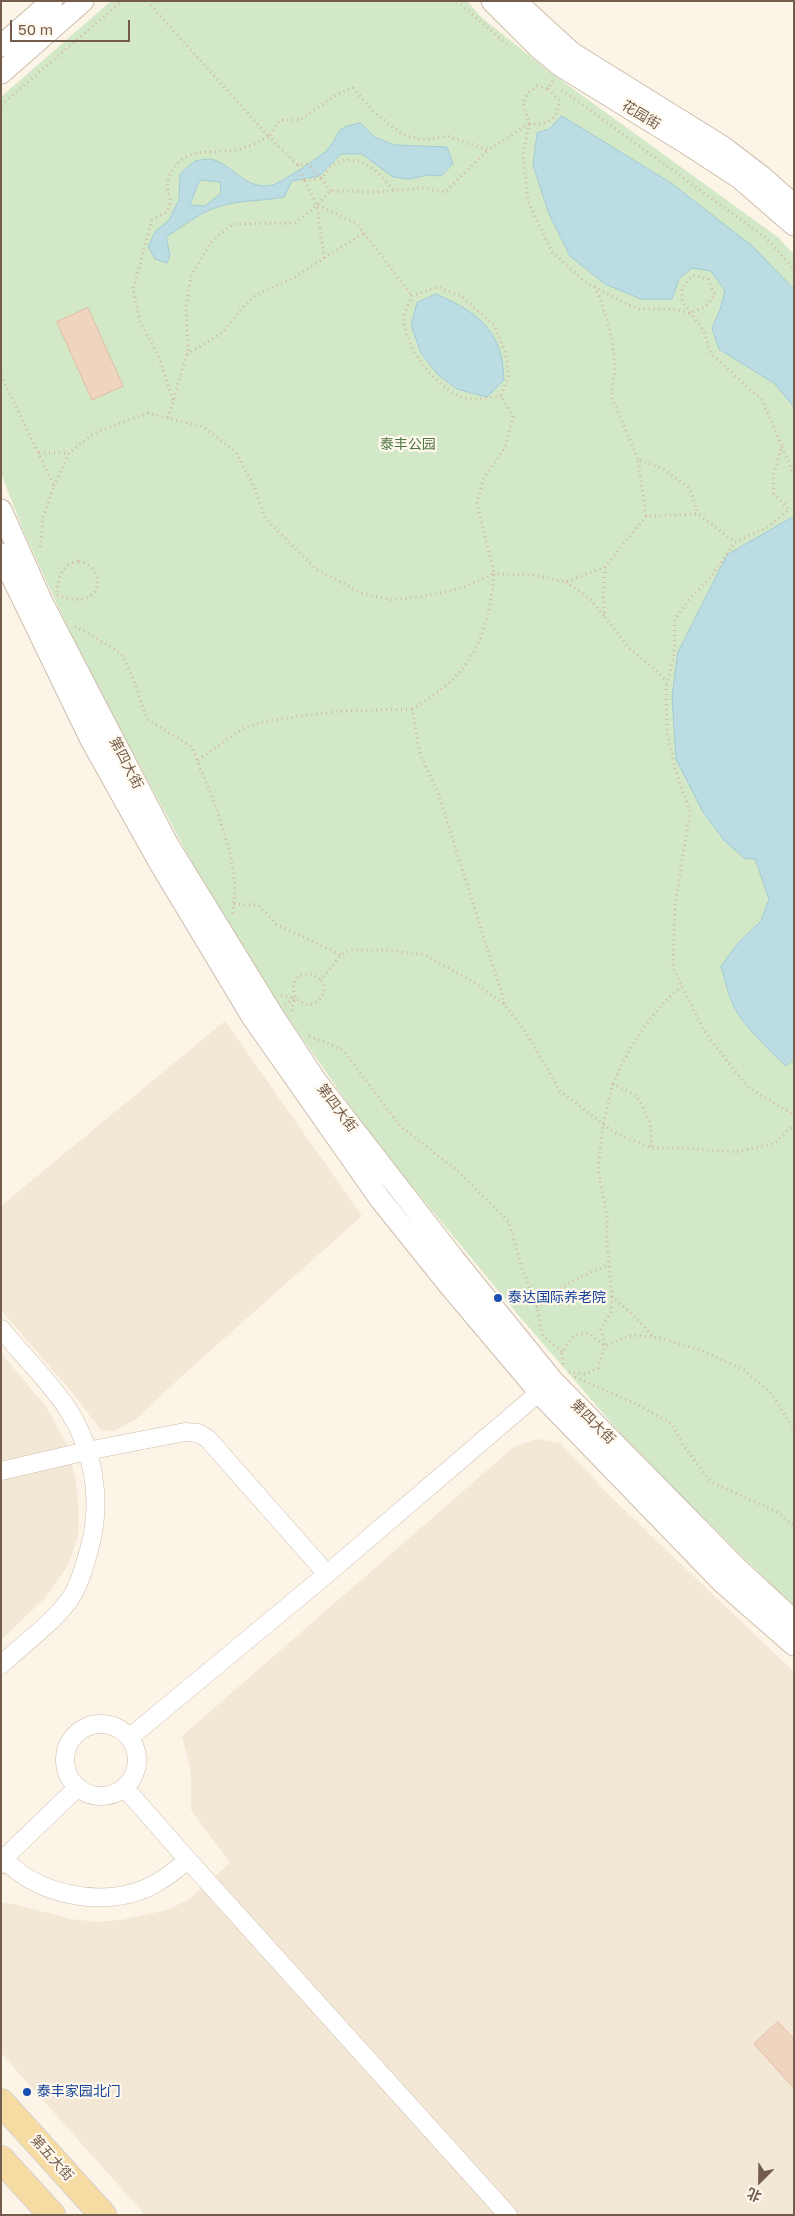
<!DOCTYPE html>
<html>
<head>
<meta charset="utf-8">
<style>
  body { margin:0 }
  #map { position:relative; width:795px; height:2216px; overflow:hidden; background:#fbf4e7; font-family:"Golos Text","Noto Sans SC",sans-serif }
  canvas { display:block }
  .frame { position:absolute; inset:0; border:2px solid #745c4c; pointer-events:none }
  .north { position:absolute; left:735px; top:2156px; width:50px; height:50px; -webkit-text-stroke:4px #fef8ed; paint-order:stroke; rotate:203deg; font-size:14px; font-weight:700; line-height:20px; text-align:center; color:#745c4c }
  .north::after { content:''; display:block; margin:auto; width:18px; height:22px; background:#745c4c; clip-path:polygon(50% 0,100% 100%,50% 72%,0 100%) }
  .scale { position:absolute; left:10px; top:20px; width:120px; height:22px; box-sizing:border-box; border:2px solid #745c4c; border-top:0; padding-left:6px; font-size:15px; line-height:18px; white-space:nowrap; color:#745c4c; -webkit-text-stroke:4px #fef8ed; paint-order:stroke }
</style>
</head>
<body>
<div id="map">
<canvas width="795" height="2216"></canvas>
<div class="frame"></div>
<div class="north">北</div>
<div class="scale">50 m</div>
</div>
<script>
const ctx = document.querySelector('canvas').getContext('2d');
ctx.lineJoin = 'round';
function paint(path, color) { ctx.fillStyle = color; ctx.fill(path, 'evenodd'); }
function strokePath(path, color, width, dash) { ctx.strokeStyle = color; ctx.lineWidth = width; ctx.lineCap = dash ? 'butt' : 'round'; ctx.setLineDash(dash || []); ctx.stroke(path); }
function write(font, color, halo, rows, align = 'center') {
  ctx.font = font + ' "Golos Text","Noto Sans SC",sans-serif'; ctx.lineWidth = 4.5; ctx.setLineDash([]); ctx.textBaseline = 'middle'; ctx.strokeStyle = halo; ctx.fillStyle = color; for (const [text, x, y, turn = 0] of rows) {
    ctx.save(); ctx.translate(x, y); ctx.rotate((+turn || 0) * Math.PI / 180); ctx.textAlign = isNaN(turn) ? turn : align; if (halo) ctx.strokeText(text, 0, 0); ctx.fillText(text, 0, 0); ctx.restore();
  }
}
paint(new Path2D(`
  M225,1021l137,195 -178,158 -48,45 -22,12 -13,-1 -26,-34 -74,-86v-104z
  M1,1353l46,55 19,35 10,38 3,31 -1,25 -10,28 -21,31 -46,44z
  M537,1439l23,4 52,55 182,174v543h-649l-144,-162v-150l13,1 57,15 26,3 25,-2 45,-10 21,-10 42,-37 -39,-53v-39l-9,-35 333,-290z`), '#f3e7d6');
paint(new Path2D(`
  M111,1h356l14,16 66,53 232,168 15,17v1352l-161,-159 -113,-131 -147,-178 -85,-121 -43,-64 -31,-51 -100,-185 -46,-90 -45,-98 -22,-57v-376z`), '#d2e8c6');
const water = new Path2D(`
  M562,116l109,67 80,62 43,44v118l-19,-23 -56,-35 -7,-21 8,-18 5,-19 -14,-20 -19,-3 -13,11 -7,20h-31l-36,-15 -35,-28 -21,-42 -16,-49 4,-32 12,-4z
  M360,123l15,14 19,8 53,2 6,17 -12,12 -13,-1 -19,4 -16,-2 -31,-23h-21l-22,22 -27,5 -8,16c-20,4 -40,3 -59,8 -23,5 -40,20 -59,32l4,18 -3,8 -12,-4 -7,-12 7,-15 14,-12 10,-20 1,-26 15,-13c6,-1 13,-3 19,-1 19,6 33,31 58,25 7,-1 50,-29 55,-35 15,-17 5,-22 33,-27zM200,180l20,2 1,11 -16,13 -15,-1z
  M436,294c27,12 53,25 63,55 4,9 4,21 5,31l-17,17 -30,-8 -20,-15 -16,-21 -10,-28 6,-22z
  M791,518h3v541l-8,7c-14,-13 -44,-42 -52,-59 -6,-12 -9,-28 -13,-41l18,-24 22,-21 8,-22 -14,-40 -11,-1 -20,-18 -21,-28 -27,-53 -4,-63 6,-44 49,-97z`);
paint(water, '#bcdce4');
strokePath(water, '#a3cbd5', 1);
const building = new Path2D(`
  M88,308l35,78 -31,14 -35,-78z
  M778,2022l16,17v49l-40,-44z`);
paint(building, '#efd5c0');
strokePath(building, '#e1bda1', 1);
const minor = new Path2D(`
  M1,1329c22,27 49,53 68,82 25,40 33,90 21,135 -5,18 -10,38 -20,53 -18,25 -46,44 -69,66
  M1,1471l86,-20 98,-19 13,1 10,6 119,135
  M65 1760a36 36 0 1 1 72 0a36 36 0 1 1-72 0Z
  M129,1738l198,-164 222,-190
  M124,1787l64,73
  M1,1856c35,39 99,52 146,32 15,-7 28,-17 41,-28l320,355
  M3,1859l75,-72`);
const tertiary = new Path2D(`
  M492,1l47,47 22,18 125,77 55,36 53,46
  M515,1l57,52 151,94 38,29 33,29
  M1,46l51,-45
  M1,73l82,-72
  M1,510l41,92 125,241 105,171 44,67 138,178 99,122 187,190 54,50
  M1,554l90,186 67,120 95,158 127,181 69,86 97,115 175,181 73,64`);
const secondary = new Path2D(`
  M1,1861l2,-2`);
const primary = new Path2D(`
  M1,2102l102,113
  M1,2159l51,56`);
strokePath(minor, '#cdbdad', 19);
strokePath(tertiary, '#cdbdad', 23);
strokePath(secondary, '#d1bfae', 26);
strokePath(primary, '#d8d1cd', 28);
strokePath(new Path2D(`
  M147,1l122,136 11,-17h20l34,-24 19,-8 21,24 28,22 20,6 25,-4 41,14 41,-26 -6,-22 5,-9 9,-7 11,3 5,-8
  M457,1l52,45
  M548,89l12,12c-4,20 -11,23 -31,23l-6,31 5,46 24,51 33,30 52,27h36l16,4 16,-6 10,-12 -7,-16 -15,-4 -11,13v13l22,30 7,23 51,46 20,46 -9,29 1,19 15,15 -21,18 -33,15 -24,35 -21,21 -15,21 -1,37 -8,32 1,45 9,39 14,39 -15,94 -2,62 30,62 27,36 19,23 45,27
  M562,90l204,148 28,31
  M1,105l121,-104
  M298,165l7,16
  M331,191l-10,-13c5,-5 11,-14 18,-16 24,-9 41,12 55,29
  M318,205l39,19 55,72
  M324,258l40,-25
  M594,287l7,13 11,39 3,29 -4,28 27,63
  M187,355l37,-24 18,-23 14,-13 39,-18 29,-19 -7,-53 -12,-24 16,-3
  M1,375l53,111 -11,31 -3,33
  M173,400l-14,-43 -19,-35 -7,-32 19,-70 14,-8 5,-10c-4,-12 -6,-22 2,-33 17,-25 41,-13 67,-20 10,-2 19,-8 29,-12l29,28 10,-1 13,14
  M168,418l20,-68 -2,-43 5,-31 20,-34 22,-18 62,-1 22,-18 14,-14 50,1 41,-4 23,4 43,-42
  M782,447l12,28
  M39,453h30
  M54,486l15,-33 25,-20 54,-20 56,14 32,25 19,37 10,29 52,52 45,23 30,7 33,-4 34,-7 35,-15 -17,-71 7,-26 21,-29 8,-32 -12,-20 8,-22 -4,-22 -11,-27 -33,-29 -24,-9 -25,9c-3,7 -9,19 -8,26 3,29 36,72 66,77 9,1 21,-2 31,-3
  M646,516l-8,-57 27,11 25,19 8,25
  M79,561c21,4 27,33 4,38 -8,2 -18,-2 -27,-4 4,-16 3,-31 23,-34z
  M605,567l-2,31 2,19 25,32 23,19 14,14
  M566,582l24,17 15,18
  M75,626l46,27 14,30 12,36 45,28 5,13 19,47 14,45 5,32 -2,33
  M412,709c58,-33 76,-69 82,-135l39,1 33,7 39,-15 41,-51 52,-2 37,28
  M198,760l47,-33 27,-7 68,-9 72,-2 8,45 18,39 67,211
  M234,904l24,1 18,19 65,31
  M281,995l14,3
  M285,1005l10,-7 12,7c14,-2 21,-12 14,-25l20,-25 10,-5h35l39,5 47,26 33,24 20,26 35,60 55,42 37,15h31l53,4 39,-9 19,-19
  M291,1011l4,-13 -2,-14 5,-8 14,-2 9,6
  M309,1036l34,14 58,77 58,45 50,50 12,44 15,37 7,33 19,16
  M613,1084c16,-37 37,-72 69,-98
  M612,1297l-5,-56v-24l-9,-48 5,-44 10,-41 24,12 13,26 2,26
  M537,1308c23,-21 42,-32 72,-43
  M563,1364l-1,-12 13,-17 13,-2 17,13 27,-11 28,3 40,12 44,20 28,24 22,36
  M569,1372l16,2 13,-6 7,-22 -4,-17 10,-17 1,-15 20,17 22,23
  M575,1377l63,28 34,19 11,21 28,37 66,30 17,14`), '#d4b9a3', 3, [1, 4]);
strokePath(minor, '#fff', 18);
strokePath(tertiary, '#fff', 21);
strokePath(secondary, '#fff', 24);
strokePath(primary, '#f6dca3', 26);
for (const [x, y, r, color] of [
  [498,1298,5,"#1a4fb4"],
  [27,2092,5,"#1a4fb4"]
]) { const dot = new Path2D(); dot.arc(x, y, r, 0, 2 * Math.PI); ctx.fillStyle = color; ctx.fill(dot); strokePath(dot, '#fef8ed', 2); }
write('14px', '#745c4c', '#fef8ed', [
  ["花园街",641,115,31],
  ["第四大街",126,763,63],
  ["第四大街",337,1108,53],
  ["第四大街",593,1422,45],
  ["第五大街",52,2158,48]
]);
write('14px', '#527945', '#fef8ed', [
  ["泰丰公园",408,445]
]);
write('14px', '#164399', '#fef8ed', [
  ["泰达国际养老院",508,1298],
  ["泰丰家园北门",37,2092]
], 'left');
</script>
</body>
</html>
